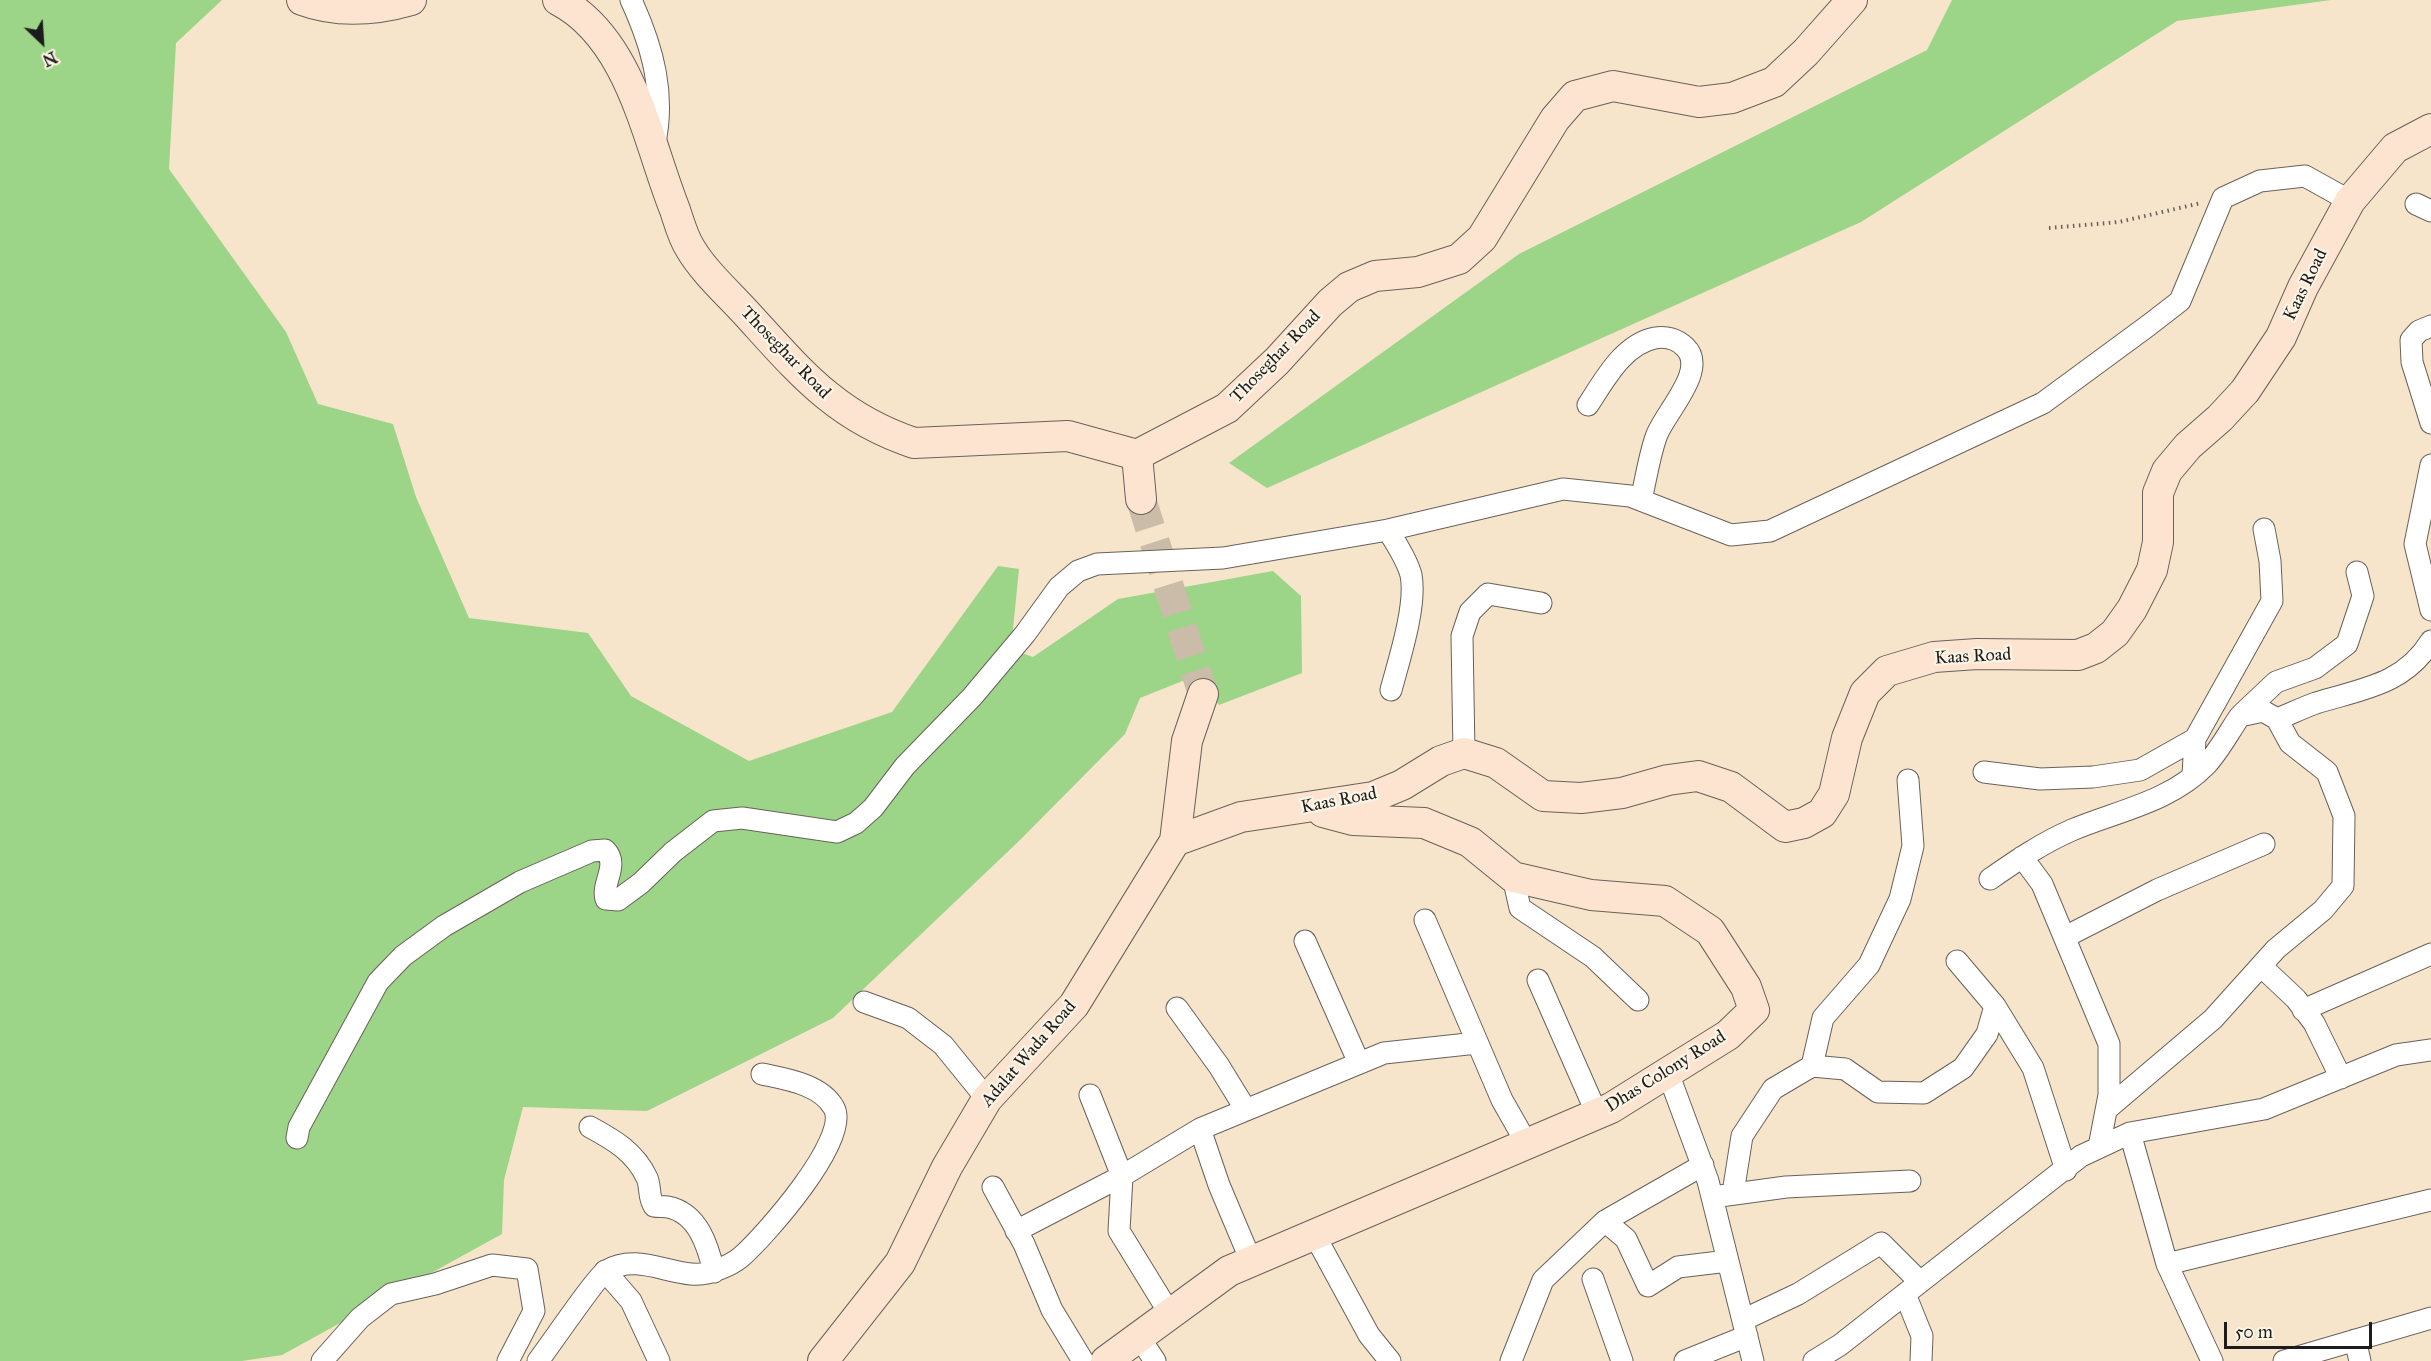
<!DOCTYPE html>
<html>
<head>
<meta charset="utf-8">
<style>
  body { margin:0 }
  #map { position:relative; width:2431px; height:1361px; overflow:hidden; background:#f6e4cb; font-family:"IM FELL Great Primer",serif }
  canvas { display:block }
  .north { position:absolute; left:12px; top:12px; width:60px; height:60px; -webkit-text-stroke:4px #fcf5e5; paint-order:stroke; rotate:155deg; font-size:16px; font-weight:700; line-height:24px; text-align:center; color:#1c1c1c }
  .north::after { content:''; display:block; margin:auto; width:21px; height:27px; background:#1c1c1c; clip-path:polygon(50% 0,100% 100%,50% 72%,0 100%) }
  .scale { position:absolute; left:2224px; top:1322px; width:148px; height:27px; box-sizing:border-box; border:3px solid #1c1c1c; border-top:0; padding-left:8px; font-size:18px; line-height:21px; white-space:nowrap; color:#1c1c1c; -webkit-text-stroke:4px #fcf5e5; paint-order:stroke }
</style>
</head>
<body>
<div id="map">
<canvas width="2431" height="1361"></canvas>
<div class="north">N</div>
<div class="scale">50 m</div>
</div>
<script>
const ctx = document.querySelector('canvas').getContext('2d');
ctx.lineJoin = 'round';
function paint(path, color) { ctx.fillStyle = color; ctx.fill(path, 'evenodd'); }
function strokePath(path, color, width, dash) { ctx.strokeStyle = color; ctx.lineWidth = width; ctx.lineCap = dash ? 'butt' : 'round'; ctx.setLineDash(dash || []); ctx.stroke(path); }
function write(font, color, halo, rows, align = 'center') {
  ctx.font = font + ' "IM FELL Great Primer",serif'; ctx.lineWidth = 4.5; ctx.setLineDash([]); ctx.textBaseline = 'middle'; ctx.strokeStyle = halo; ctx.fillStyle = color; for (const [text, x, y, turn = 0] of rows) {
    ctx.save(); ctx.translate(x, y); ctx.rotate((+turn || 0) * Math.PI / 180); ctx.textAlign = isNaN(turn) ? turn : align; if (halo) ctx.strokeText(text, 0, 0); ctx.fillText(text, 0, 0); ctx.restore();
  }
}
paint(new Path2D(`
  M0,0h222l-46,43 -7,126 117,163 32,72 75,20 23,73 53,121 119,15 43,63 118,65 143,-49 106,-146 21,3 -8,80 22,8 85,-58 155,-28 28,25 1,77 -83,32 -24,-29 -55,22 -15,36 -106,107 -186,177 -186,93 -124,-4 -19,73 -2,54 -220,121 -40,6h-242z
  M1952,0h379l-154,21 -316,201 -594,266 -38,-25 290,-209 408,-204z`), '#9cd588');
strokePath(new Path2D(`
  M1141,499l62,195`), '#cabca8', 30, [30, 15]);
const street = new Path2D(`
  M631,0c22,48 35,95 23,147
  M2416,204l15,7
  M2431,326l-12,5 -8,9 1,22 19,61
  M1588,405c16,-24 35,-61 67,-67 11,-2 22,1 30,9 24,23 -21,66 -29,90 -7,20 -10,42 -15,63
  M2431,465l-16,79 16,66
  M1388,530c8,14 19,29 23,45 6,30 -12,85 -20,115
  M2242,714l34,-32 39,-14 32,-24 16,-48 -6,-24
  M1464,753l-2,-117 8,-24 18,-18 53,9
  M1984,772l56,7 53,-2 47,-7 55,-31
  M2193,775l2,-36 77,-138 -2,-40 -6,-32
  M2022,857l20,27 67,160v51l-10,52
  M1513,877l7,31 73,49 45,43
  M1990,879c26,-18 52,-36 82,-49 45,-19 98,-28 134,-65 13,-14 23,-33 34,-49l23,-5 14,8
  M1425,920l77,180 25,44
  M2065,937l92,-47 107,-46
  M1305,941l54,122
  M2261,966l35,33 18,24 27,55
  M1538,980l59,134
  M864,1002l44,16 35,27 44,54
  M1995,1006l38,62 33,102
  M1177,1008l42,58 27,44
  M2303,1010l128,-56
  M1812,1066l11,-48 46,-53 31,-66 13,-53 -5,-66
  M1668,1073l40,108 45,180
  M1090,1095l32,81 -3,55 51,83
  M2107,1109l106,-90 63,-70 47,-39 20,-24 1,-70 -17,-44 -37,-29 -13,-24c13,-5 25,-11 39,-16 45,-14 88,-18 115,-62
  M590,1127c24,13 45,25 57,51 4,9 1,19 7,28 4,1 9,0 14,1 30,6 40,39 46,65
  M2130,1133l37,131 45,97
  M297,1138l2,-11 79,-145 25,-26 41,-30 76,-44 72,-31 13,-1c15,15 -4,33 1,49l12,1 23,-17 32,-31 40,-31 29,-3 95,14 19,-9 17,-15 32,-42 67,-69 53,-63 34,-47 19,-16 19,-7 126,-6 165,-28 175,-41 67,7 101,39 39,-4 273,-128 106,-78 31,-24 43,-103 37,-17 45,-5 45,25
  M993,1187l31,57 28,66 31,51
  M1733,1193l9,-57 31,-47 39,-23 33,3 33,23 46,1 39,-25 24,-34 8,-28 -38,-45
  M1720,1196l66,-9 124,-6
  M1605,1221l21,18 22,47 30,-19 50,-6
  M1016,1231l106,-55 78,-47
  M1314,1234l55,101 21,26
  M1251,1261l-32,-76 -19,-56 184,-76 93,-10
  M2167,1264l264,-64
  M605,1271l26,30 28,60
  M1593,1279l29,82
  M1905,1294l17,42 -1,25
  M1743,1320l55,-26 83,-51 39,39
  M1139,1337l16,24
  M2355,1340l5,21
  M322,1361l38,-43 31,-24 44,-10 57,-19 35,4 7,42 -26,50
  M538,1361c11,-14 59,-85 68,-90 37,-22 75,15 111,-1 8,-3 17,-7 24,-13 23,-20 110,-118 93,-149 -13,-24 -49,-29 -72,-34
  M1511,1361l32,-81 62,-59 98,-56
  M1685,1361l62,-25
  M1814,1361l26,-16 241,-189 49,-23 134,-24 132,-54 35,-5
  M2284,1361l147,-43`);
const secondary = new Path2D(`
  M302,0c35,13 74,10 109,0
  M558,0c73,38 89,140 117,210 4,12 8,27 15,38 14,24 38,45 57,66 53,58 89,103 167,129l154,-7 69,19 90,-47 50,-47 53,-58 19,-16 26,-11 43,-4 41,-13 23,-21 73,-119 20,-23 38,-10 86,16 33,-4 42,-16 32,-30 46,-52
  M1137,455l4,44
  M1175,841l66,-24 132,-20 29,-12 39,-24 23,-8 32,10 47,33 38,2 41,-5 46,-13 30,-4 33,11 54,40 19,-4 18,-10 12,-19 13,-56 18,-45 22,-22 47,-14 43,-3 101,1 18,-7 19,-15 17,-24 20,-39 6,-28v-49l9,-22 21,-25 32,-28 25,-27 36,-54 22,-50 47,-86 45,-53 36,-19
  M823,1361l77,-98 47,-96 40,-68 87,-94 101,-164 12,-100 16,-47
  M1106,1361l123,-90 382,-163 117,-73 26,-25 -8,-23 -36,-56 -45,-30 -74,-6 -78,-18 -43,-35 -46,-19 -71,-3 -30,-8`);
strokePath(street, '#686259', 23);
strokePath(secondary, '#686259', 32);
strokePath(new Path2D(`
  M2049,228l70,-6 82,-19`), '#686259', 4, [1.5, 4.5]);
strokePath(street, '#fff', 21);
strokePath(secondary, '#fde4d1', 30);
write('18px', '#1c1c1c', '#fcf5e5', [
  ["Kaas Road",2306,285,-64],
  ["Thoseghar Road",785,353,46],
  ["Thoseghar Road",1276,357,-46],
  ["Kaas Road",1973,657,-3],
  ["Kaas Road",1339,801,-11],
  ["Adalat Wada Road",1029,1054,-49],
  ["Dhas Colony Road",1666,1072,-32]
]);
</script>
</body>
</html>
